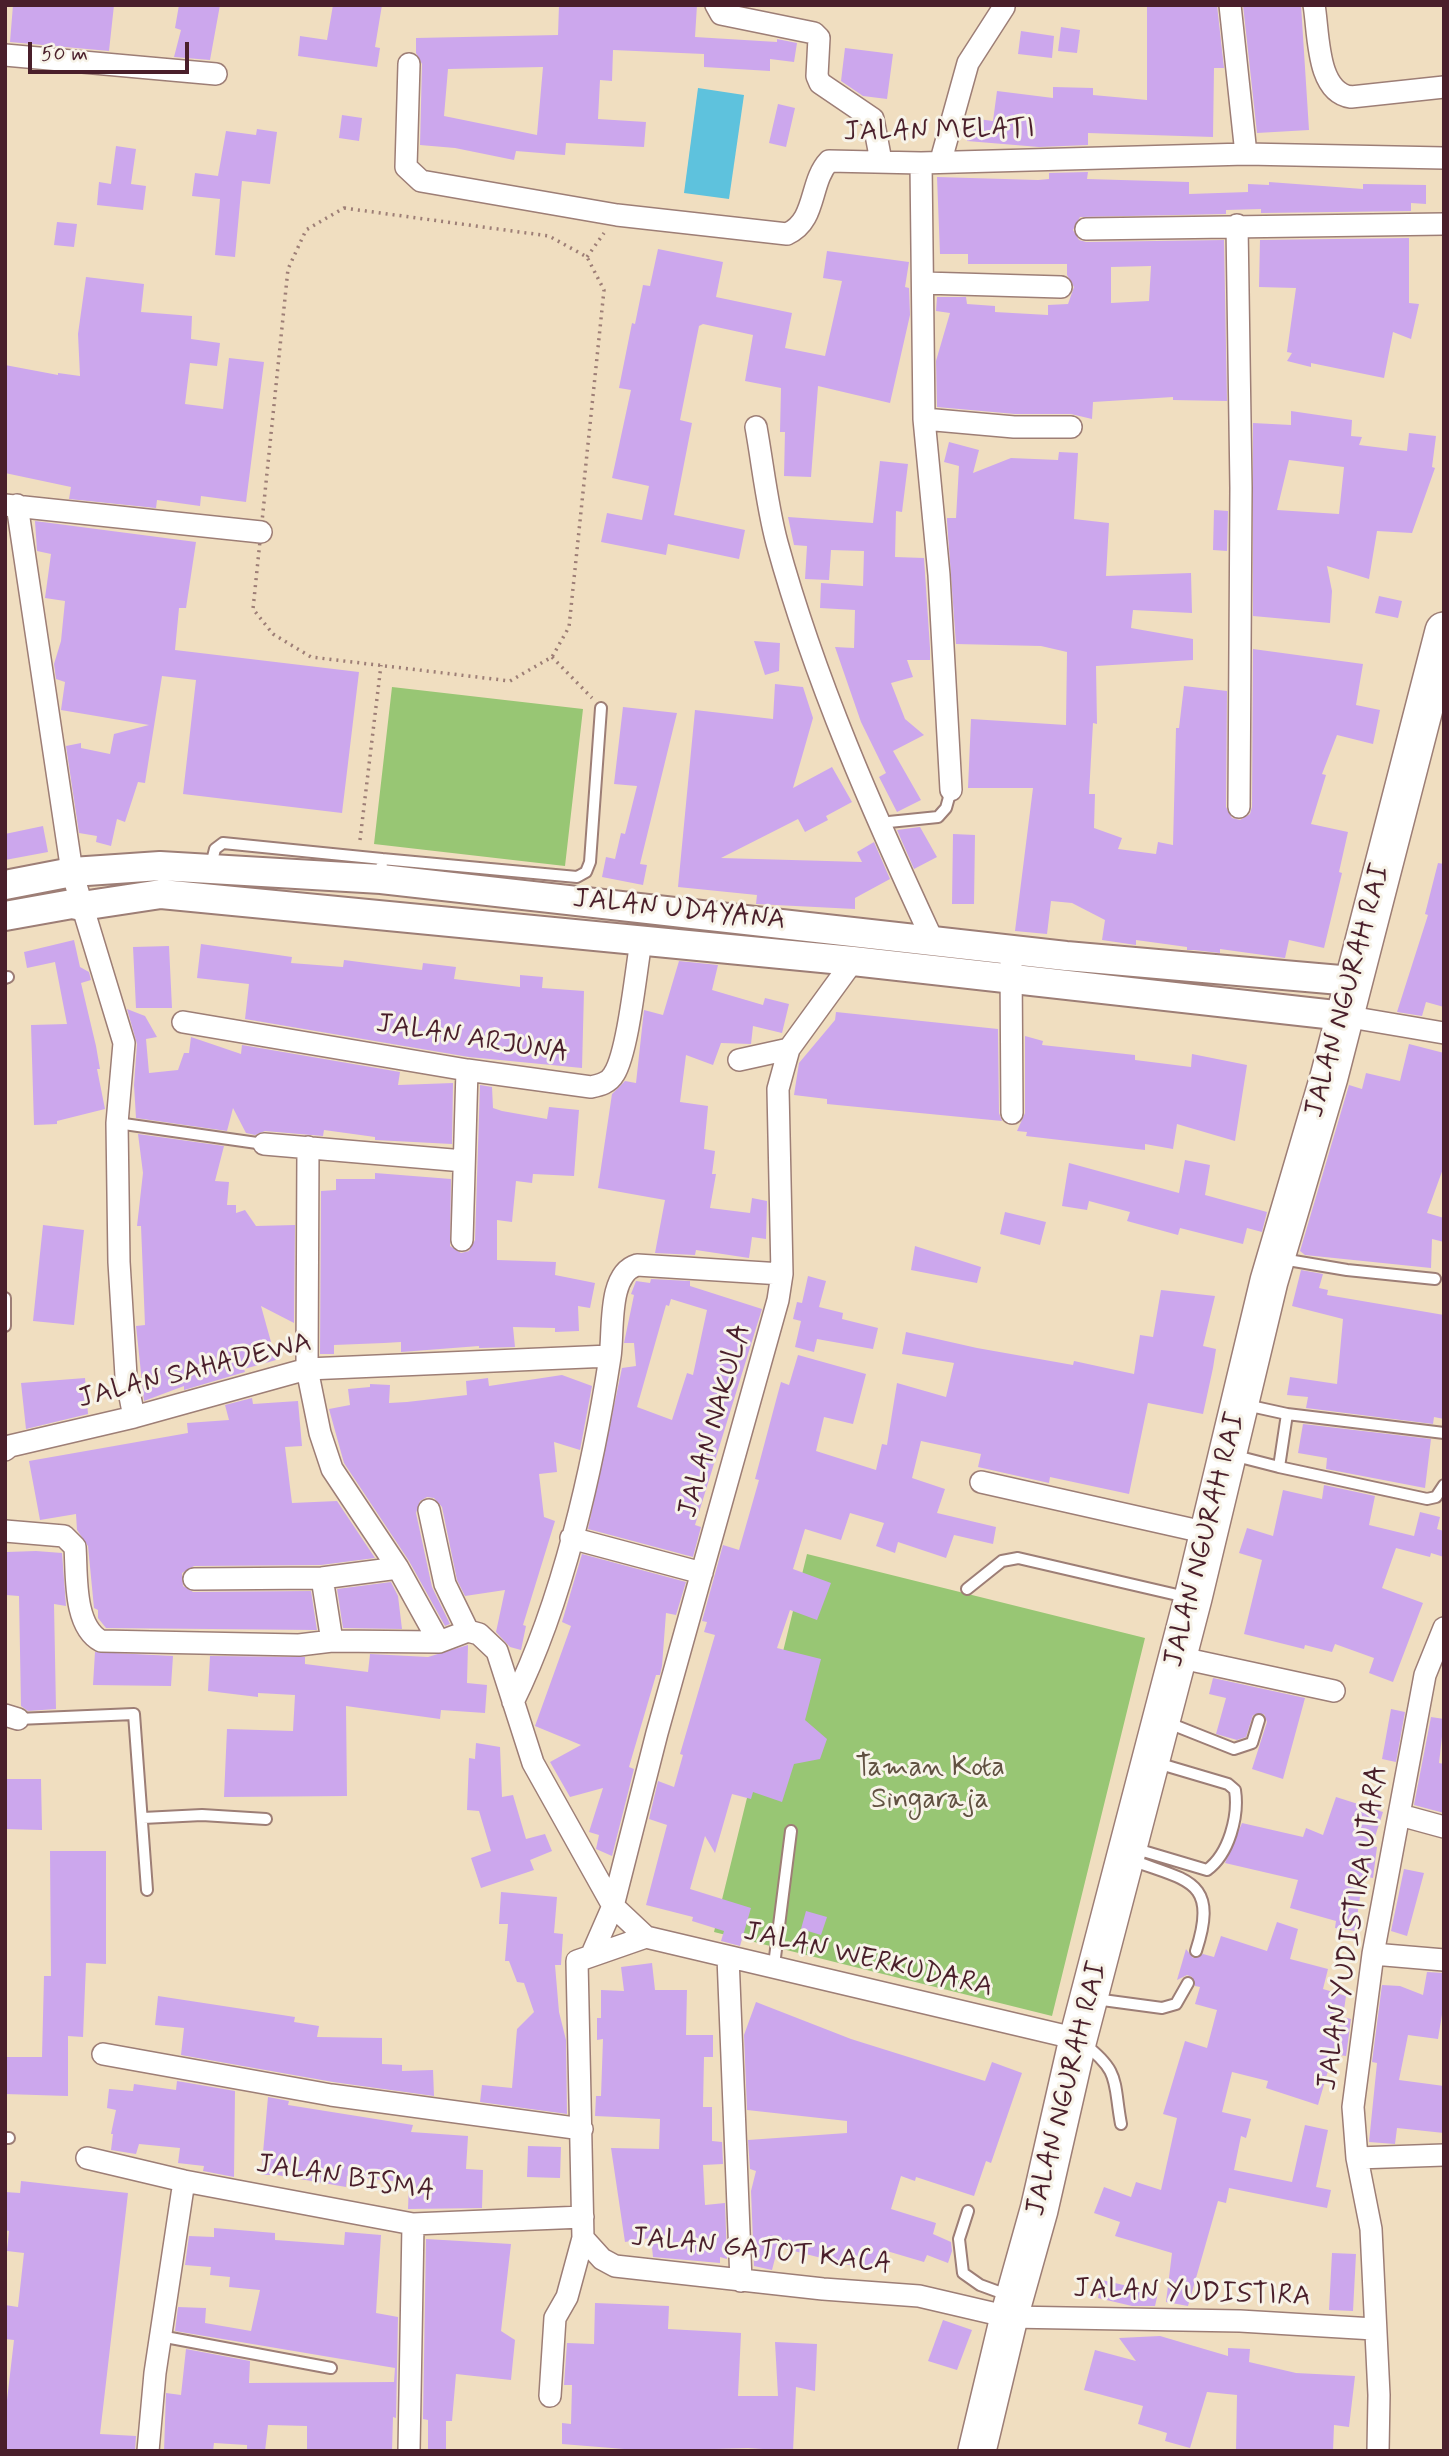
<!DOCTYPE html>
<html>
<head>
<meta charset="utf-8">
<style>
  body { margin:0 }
  #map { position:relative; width:1449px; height:2456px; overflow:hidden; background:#f0dec0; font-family:Mynerve,sans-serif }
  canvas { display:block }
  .frame { position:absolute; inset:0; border:7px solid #4a1f2b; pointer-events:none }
  .scale { position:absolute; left:28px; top:42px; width:161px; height:32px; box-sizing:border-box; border:4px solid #4a1f2b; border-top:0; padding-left:9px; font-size:21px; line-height:24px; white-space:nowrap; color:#4a1f2b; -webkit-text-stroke:5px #f7f3e8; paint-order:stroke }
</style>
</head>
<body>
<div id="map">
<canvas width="1449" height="2456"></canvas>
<div class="frame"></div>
<div class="scale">50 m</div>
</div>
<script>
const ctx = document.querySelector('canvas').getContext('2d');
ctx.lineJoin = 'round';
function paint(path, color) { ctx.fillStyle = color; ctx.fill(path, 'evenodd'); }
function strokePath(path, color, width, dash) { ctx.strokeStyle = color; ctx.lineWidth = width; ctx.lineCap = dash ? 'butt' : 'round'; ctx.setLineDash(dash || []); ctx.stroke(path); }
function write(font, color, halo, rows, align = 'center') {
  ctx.font = font + ' Mynerve,sans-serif'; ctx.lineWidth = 6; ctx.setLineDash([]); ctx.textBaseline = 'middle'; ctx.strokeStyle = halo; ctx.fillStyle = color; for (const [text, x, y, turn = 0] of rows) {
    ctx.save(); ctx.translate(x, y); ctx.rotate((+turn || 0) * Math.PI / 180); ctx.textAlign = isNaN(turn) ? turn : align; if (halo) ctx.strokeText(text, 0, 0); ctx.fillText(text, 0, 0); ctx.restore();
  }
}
paint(new Path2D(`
  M392,687l191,22 -18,157 -191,-22z
  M807,1554l338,84 -93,378 -338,-84z`), '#98c674');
paint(new Path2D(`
  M698,88l46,7 -15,104 -45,-6z`), '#5ec2dd');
paint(new Path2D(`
  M13,5h101l-5,46 -99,-9z
  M179,5h41l-10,55 -36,-3 7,-27 -6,-2z
  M333,5h49l-7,42 5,1 -3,19 -79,-11 2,-20 27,4z
  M559,5h138l-2,32 82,5v-3l20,4 -3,19 -24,-3v12l-66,-4v-13l-91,-4 -1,31 -12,-1 -2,39 48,3 -2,25 -78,-4 -1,12 -49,-4 -2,9 -59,-12 -35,-3 2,-81 -6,-11v-15l142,-3zM543,67l-6,68 -93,-19 4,-47z
  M1147,5h70l7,63h-10l-1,69 -125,-4v12l-49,2 -72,-6 3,-23 23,3 4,-30 56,7v-11l40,1v7l54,5z
  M1243,5h58l8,125 -52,3z
  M1061,27l19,3 -3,23 -19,-2z
  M1021,31l33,5 -2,22 -34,-4z
  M845,48l48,6 -6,45 -24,-3 -22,-15z
  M778,104l17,4 -9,39 -17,-4z
  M342,115l20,3 -3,23 -20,-3z
  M257,129l20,3 -7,52 -28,-3 -7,76 -20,-2 5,-56 -28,-3 3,-23 23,3 8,-45 30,4z
  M116,146l20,3 -5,35 15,2 -3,24 -46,-5 2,-23 12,2z
  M1088,172l-1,7 102,3v12l59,-2v-8l21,1v-3l94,7v-5l63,1v19l-15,-1v8l-150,2v-4l-35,1v4l-146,3 -7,13 6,10 7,2 138,-2 3,161 -54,-1v-3l-80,5 -1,17 -21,-5h-56l-78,-7 -1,-46 14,-48 -14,-2 1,-14h29l1,7 28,2v6l53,3v-10l20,-1 6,-17 -7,-12v-11h-99v-10h-28l-3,-77 101,3 11,-1v-6zM1151,266l-2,35 -38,2v-36z
  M57,222l20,2 -3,23 -20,-2z
  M1409,238v65l10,1 -8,35 -18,-7 -9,46 -73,-15v4l-24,-6 5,-8 -5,-1 9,-64 -37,-1 1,-47z
  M658,249l65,13 -7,35 76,16 -7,35 40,8 17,-75 -19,-3 4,-27 82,11 -4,25 4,1 1,27 -20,88 -72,-17 -7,91 -27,-1 1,-44h-5l1,-44 -36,-7 8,-46 -50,-11 -4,2 -19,94 12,3 -18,92 71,15 -6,29 -71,-15 -2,11 -65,-13 6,-29 35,7 7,-34 -37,-8 19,-88 -12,-2 13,-65 3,1 8,-39 7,1z
  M86,277l58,7 -3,28 51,4 -1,23 29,4 -3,23 -27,-3 -5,41 38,5 6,-51 35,4 -18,140 -45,-6 -1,10 -43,-6 -1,8 -87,-9 2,-12 -66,-14v-108l53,10v-2l22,3 -2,-42z
  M1291,411l61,9 -1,16 11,1 -3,8 48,6 2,-18 27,3 -4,31 3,1 -23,65 -35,-2 -8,48 -42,-13 5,25 -2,32 -77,-7v-193l38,2zM1289,460l55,7 -5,47 -62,-4z
  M949,442l30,8 -6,23 38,-15 47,2 1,-8 19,1 -4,66 35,4 -3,53 85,-3 1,40 -59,-3 -2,18 62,11v21l-97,6 1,58 -4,-1 -4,71h6l-1,34 28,10 -4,11 38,5 2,-12 15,3 3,-117h3l5,-42 43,5 -1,116 6,11 8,2 10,-6 2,-7 1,-158 110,15 -7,41 24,5 -7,34 -36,-9 -15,39 4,1 -15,49 37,8 -9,40 3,1 -18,75 -35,-8 -4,18 -65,-9v4l-26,-3h-7v-3l-51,-7v5l-34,-5 3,-20 -33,-17 -21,-2 -4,33 -32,-3 18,-143h-65l3,-69 95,6 1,-73 -26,-6 -85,-2 -9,-123v-3h9l3,-52 -15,-4z
  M880,461l28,3 -6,48 -6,-1 -1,46 29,1 6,90v12h-23l6,17 -22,6 14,36 19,16 -31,16 28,49 -24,12 -18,-35 7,-4 -25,-51 -26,-75 19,1 1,-38 -35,-2 1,-25 42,3 1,-35 -33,-1 -2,30 -24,-1 2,-33 -13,-1 -6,-28 85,6z
  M1214,510l14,1 -1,40 -14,-1z
  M35,521l161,21 -10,66h-7l-4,42 184,22 -17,141 -159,-19 13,-114 -34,-4 -17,107 -7,-1 -13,40 -8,-3 -6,27 -15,-4 1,-6 -18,-3 -13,-87 15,-3v5l29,6 4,-20 35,-9 -88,-15 4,-28 -9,-3 -2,-15 7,-23 4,-40 -20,-3 6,-44 -14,-3z
  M1379,596l23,5 -4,17 -23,-5z
  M754,641l26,2 -1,28 -14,4z
  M775,684l28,3 10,31 -20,70 39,-21 20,35 -26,14 2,4 -23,12 -7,-13 -77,39 141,4 -5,-10 17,-10 16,37 -35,19v11l-99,-5 1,-9 -79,-8 17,-177 78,9z
  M623,707l54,6 -37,151 7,1 -4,20 -41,-8 4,-20 9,2 6,-26 4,1 12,-48 -23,-2z
  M43,826l5,26 -43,8v-26z
  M920,827l17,30 -23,12 -17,-39z
  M953,834l22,1 -1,69h-22z
  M1438,863l6,1v143l-18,-5 -4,14 -25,-4 31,-97 -3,-1z
  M74,940l6,27 9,5 2,8 -10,3 15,63 4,23h-3l8,40 -48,12v3l-23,1 -3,-100 36,-1 -12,-62 -28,6 -3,-16z
  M201,944l91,13 -1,6 52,4 1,-7 78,10 1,-7 33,4 -2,12 66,8v-12l23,2 -1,11 42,3 -2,77 -113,-11 -224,-38 4,-35 -52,-6z
  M169,946l3,62h-36l-3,-61z
  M679,961l39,4 -6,25 51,15 2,-7 24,6 -7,29 -29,-7 -2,18 -30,-1 -8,22 -27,-10 -6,47 28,4 -4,43 11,2 -3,23h4l-6,34 40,5 2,-15 15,3 -1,38 -14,-2 -3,21 -53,-8 -1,5 -40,-2 10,-53 -67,-12 14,-94 13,-13 11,2 8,-73 19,5z
  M127,1009l18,7 12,21 -11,2 3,34 29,-3 6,-17h5l2,-16 50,17 1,-9 158,27 -2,13 55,-2 -1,61 -77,-4v-3l-51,-7 -1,6 -58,-5 -10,4 -9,-2 -13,-25 -6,23 -91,-13 -2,-33 3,-41z
  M836,1012l162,17 1,84 3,8 -175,-17v-5l-33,-4 5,-32 36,-43z
  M1025,1036l18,5 -1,4 93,10v5l56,7 1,-13 55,11 -12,76 -58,-17 -4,25 -28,-5v6l-119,-14 1,-4 -10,-1 8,-18z
  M1409,1044l35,9v113l-17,47 17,5v24l-12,-3 -1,29 -126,-13 -5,-4 49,-166 13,4 4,-16 34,8z
  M480,1085l12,2 1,21 9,3 45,8 2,-12 30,3 -5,66 -41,-2 -1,9 -16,-2 -4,41 -15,-2v40l59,2 -1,13 40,8 -5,25 -12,-2 1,25 -24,1v-4l-42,-1 2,20 -36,1v-2l-78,6v-10l-17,1 -50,2v9h-14l1,-163 15,-1v-11h39v-6l76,6 -1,67 11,7 8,-2 6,-11z
  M138,1134l86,12 -9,35 14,1 -2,23h9v8l9,-3 11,16 39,-1 -1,98 -33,-17 15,54 -32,9 1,3 -61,18v-4l-40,15 -8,-75 9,-1 -4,-99h-4l6,-53z
  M1185,1160l25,5 -5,30 62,17 -5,20 -15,-4 -4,16 -63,-16 -2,7 -51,-14 3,-9 -41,-11 -2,9 -25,-4 7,-43 110,30z
  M1005,1212l41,10 -6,23 -40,-11z
  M43,1225l41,5 -10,95 -41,-4z
  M915,1246l66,21 -4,16 -66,-13z
  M1301,1270l22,4 -4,14 9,2 -1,5 117,20v104l-10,-2 -1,7 -127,-16 2,-11 -21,-2 3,-18 47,7 6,-65 -51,-13z
  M808,1276l18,5 -7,26 24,6 -1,6 36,9 -5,21 -56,-10 -3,13 -19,-5 6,-26 -8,-2 4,-17 5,1z
  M651,1279l39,2v5l72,23 -67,216 6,2 -8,30 -105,-28 34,-161 14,-2 -2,-23h-10l10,-48 -3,-1 5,-13 14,2zM671,1299l36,11 -14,65 -6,-2 -15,47 -35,-13 29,-102 3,1z
  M1161,1290l54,6 -12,50 13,3 -3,19 -10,46 -55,-11 -19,91 -79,-17 -1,6 -71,-16 3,-13 -60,-13 -9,37 33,11 -8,24 59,14 -3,17 -39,-9 -8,23 -48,-16 -3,11 -19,-7 8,-23 -34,-10 -9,27 -36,-11 -12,40 38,14 -14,37 -27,-10 -13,38 44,11 -16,61 22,19 -7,20 -26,5 -12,38 -29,-10 -2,7 -19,-5 -17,59 -10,-17 -15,53 61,19 -11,38 -19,-5 3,-10 -32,-10 1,-4 -47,-12 21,-80 -18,-6 9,-38 16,6 9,-32 -3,-1 35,-119 -11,-3 3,-10 -5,-1 21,-76 16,5 20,-70 -4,-1 23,-86 3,-11 8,3 9,-30 68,19 -13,50 -29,-7 -8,34 60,19 6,-26 5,1 10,-62 49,14 8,-34 -52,-9 4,-22 71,16 96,17 1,-4 60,13 6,-39 13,2z
  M562,1375l30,11 -12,64 -26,-8 3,30 -18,2 5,43 11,4 -32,104 3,1 -5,24 -11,-3 -14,-15 9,-42 -40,6 -8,-16 -15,-73 -8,-9 -7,-1 -7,4 -4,12 16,74 18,37 -5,2 -36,-65 -65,-98 -15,-54 21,-4 -2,-16 22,-2v-3l20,1 -1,18 18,-1 60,-7 -1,-14 22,-3 1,8z
  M85,1378l3,36 -62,15 -5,-46z
  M252,1398l1,6 45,-3 4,45 -17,1 7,56 45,-2 38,57 -54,7 -127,1 -12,7 1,13 10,6 118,-1 6,39 -211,-2 -8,-10v-8l-4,-2 -6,-62 -11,-16 -1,-16 -36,6 -11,-59 159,-28 -1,-10 42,-3 -4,-15z
  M1303,1424l128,15 -6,49 -99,-19 1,-11 -29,-5z
  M1324,1485l51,11 -6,29 45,11 6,-24 20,5 -3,12 7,2v26l-13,-4 -1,4 -34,-9 -14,40 41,15 -30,79 -24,-9 5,-15 -39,-14 -3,8 -27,-7 -1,4 -60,-15 18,-74 -23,-7 8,-25 26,8 10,-46 39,9z
  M36,1551l26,2 4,53 -12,-2 2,105 -28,2 -7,-5 -2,-110 -13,-1 1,-43z
  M582,1554l104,28 -10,33 -10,-2 -4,53 -2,9h-4l-27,92 5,2 -22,87 -16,-7 3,-14 -10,-3 14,-44 -33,9 -20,-35 31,-17 -46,-19 36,-100 -9,-4z
  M391,1582l7,14 4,33 -59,-1 -6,-39z
  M468,1645l-1,38 20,2 -2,28 -44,-3 -1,9 -94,-13 1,90 -123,1 3,-68 66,2 2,-36 -37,-2v4l-50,-6 2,-35 95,1v7l63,8 2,-18 58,3z
  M95,1652l78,4 -2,30 -78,-1z
  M1213,1678l92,20 -22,81 -31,-10 15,-47 -3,-8 -11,1 -7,22 -9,3 -21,-6 10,-36 -17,-4z
  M1391,1709l14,3 -9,50 -14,-3z
  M1431,1717l13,2 -5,44 5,1v49l-30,-8z
  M476,1743l24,4 2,50 11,-2 13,44 19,-5 7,17 -22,9 4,10 -53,18 -10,-30 20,-7 -12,-40 -12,-1 2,-52 6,1z
  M5,1779h36l1,51 -37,-1z
  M1336,1797l47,15 -11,34 5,1 -4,31 -10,-2 -8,55 -20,-3 1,-7 -46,-13 8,-28 -73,-17 17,-40 61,14 3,-9 17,7z
  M50,1851h56v113l-20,-1 -3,74 -15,-1v60l-63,-2v-37h37l2,-81h7z
  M1404,1869l20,4 -17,63 -16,-5z
  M501,1892l56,5 -3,36 9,1 -2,31h-6l4,47 7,28 1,74 -87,-12 2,-17 30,3 5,-59 17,-17 -10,-29 -7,-1 -8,-21h-4l3,-37h-9z
  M806,1911l21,6 -6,18 -20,-6z
  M1277,1922l21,7 -8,30 38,10 -5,20 23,7 -3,21 8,2 -5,37 -13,-2 -15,51 -52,-17 2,-7 -36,-9 -10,40 29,7 -5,19 -5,-2 -7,34 58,12 13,-57 23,5 -12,57 15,3 -4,18 -98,-20 -3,15 -8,-2 -30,105 -22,-4 6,-49 -57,-17 5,-14 -26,-9 10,-26 27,10 5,-15 25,8 16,-72 -14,-4 22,-73 22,7 10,-38 -22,-6 5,-17 -5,-1 -3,-9 -5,-2 -10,5 9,-31 7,9 10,-4 11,3 7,-21 46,15z
  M652,1963l3,27h32l-1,45h27v22h-9l-1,50h9v34l10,1 1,22 -20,1 2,40 20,-2 2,56 -7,-2v6l-67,-6 -2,-19 -26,4 -14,-94 48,1 1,-30 -65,-3 1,-20h5l2,-57 -6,1v-22h4v-28l23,1 -3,-24z
  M1427,1972l17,1v29l-6,37 -30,-4 -9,45 45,6v47l-47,-5 -2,16 -26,-2 8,-79 -5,-1 10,-77 18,1 23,9z
  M158,1996l137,21 -1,5 25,4 -2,11 65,1v26l20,1v6l31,-1 1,26 -101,-14 -152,-27 3,-27 -29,-3z
  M756,2002l95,37 134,42 7,-19 30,11 -31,90 -5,-2 -12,35 -58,-19 -1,4 -14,-5 -10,33 45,14 -3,11 18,8 1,9 -4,12 -21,-8 -3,7 -44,-13 -7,22 -95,-24 -6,23 -18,-4 -3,-75 5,-20 -6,-2 -2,-29 99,-7v-12l-100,-11 -3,-75z
  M177,2081l58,10 -1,86 -31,-6 1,-5 -26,-3 2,-15 -41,-4 -3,10 -25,-4 2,-16h-2l5,-24 -9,-2 2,-19 24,2 1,-7 42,6z
  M268,2097l21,4 -1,4 125,20 -2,7 57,4 -2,33 17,1 -1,38 -74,1 1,-26 -62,-7 -1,11 -69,-12h-16z
  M528,2146l33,1 -1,31 -33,-1z
  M21,2181l107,12 -28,241 36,2 -1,15h-130v-34l9,-77 -9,-1v-34l13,2 6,-54 -17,-2 2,-20 -4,-1v-38l15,1z
  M214,2228l61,5v7l69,5 1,-13 36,3 -5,78 22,4 -2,101 -3,-1 -1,34h-85v-25l-39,-1 -3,26h-18v-6l-33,-2 -1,8h-49l2,-58 15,2 5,-46 64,12 -1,22 145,-1 1,-14 -220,-37 3,-24 28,1 -1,15 46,8 9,-41 -31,-3 1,-10 -20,-2 1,-8 -26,-2 4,-29 25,1z
  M426,2239l85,5 -10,87 14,9 -4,40 -55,-6 -4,47h-6v30h-18v-31l-5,-1z
  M1332,2253l24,1 -3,57 -24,-1z
  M1102,2280l56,13 -3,13h-23l-34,-8z
  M595,2303l74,3 -1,23 73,4 -3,63h40l-3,-54 42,2 -2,47 -19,-4 -3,64 -45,-3 -99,3 -87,-7v-21l9,1 1,-39h-8l3,-42 27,1z
  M943,2320l29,10 -15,40 -29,-9z
  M1160,2336l68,20v-8l22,1 -1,13 47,11 59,3 -6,51 -15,-2 -1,26h-97l1,-56 -30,-3 -17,56 -25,-7 2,-8 -29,-9 5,-18 -59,-16 11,-40 41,11 -17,-23z`), '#cca7ed');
const lane = new Path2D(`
  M879,823l59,-6 8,-9 5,-18
  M210,869l5,-20 8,-6 159,16
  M381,879l1,-20 195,18 9,-5 4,-10 11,-154
  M5,978l3,-1
  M117,1123l147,21
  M1282,1259l65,11 88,9
  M5,1298v28
  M1287,1414l157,19
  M1232,1455l47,12 8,-53 -41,-9
  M1279,1467l148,32 9,-2 8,-12
  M967,1589l35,-28 16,-3 168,39
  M18,1719l116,-5 13,176
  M1166,1722l68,27 18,-6 7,-23
  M143,1818l59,-3 64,4
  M1133,1848l74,22c22,-16 32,-54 28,-80l-7,-6 -71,-21
  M1129,1859c56,22 91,19 67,92
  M774,1965l17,-134
  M1095,1999l67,9 14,-4 12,-21
  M1083,2043c38,29 30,38 38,81
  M5,2138h4
  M968,2211l-9,28 4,34 17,12 30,11
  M160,2336l171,32`);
const street = new Path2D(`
  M716,5l5,9 93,19 5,5 -2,38 3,7 53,36 8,42
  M1230,5l16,149
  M1314,5c5,28 2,87 37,92l93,-10
  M5,55l211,19
  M409,64l-3,103 15,14 196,34 170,19c30,-13 22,-52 42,-73l92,2 325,-9 198,4
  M941,160l27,-97 36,-56
  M921,163l3,256 15,156 12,215
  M1237,225l4,263 -2,319
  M1086,229l358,-5
  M924,283l137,4
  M924,419l90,8h57
  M756,427c7,39 11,79 21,116 38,138 96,269 156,398
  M5,505l256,27
  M17,505l55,367 52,171 -7,80 2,139 7,114 8,41
  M1011,964l1,149
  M1344,1016l100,17
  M183,1022l284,48 124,17c9,-2 18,-4 23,-13 14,-22 22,-103 27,-133
  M739,1060l50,-11
  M264,1144l200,17
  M308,1147l-1,222 13,64 12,36 66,99 41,74
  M462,1240l5,-170
  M5,1450l5,-4 124,-29 173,-48 303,-13
  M981,1482l227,51
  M429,1510l16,74 23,47
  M5,1531l59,5 11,11c2,27 -2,79 26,94l198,4 33,-4 107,1 29,-11 11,3 18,17 36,112 80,143 33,31 432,102
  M571,1538l131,35
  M322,1578l10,63
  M194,1579l128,-1 76,-10
  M1177,1657l157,34
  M513,1702c50,-101 80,-234 97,-345 4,-25 -3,-83 27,-92l145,9
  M5,1715l13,4
  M1400,1815l44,12
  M592,1954l21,-48 44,-173 121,-433 4,-26 -4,-185 11,-40 64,-88
  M1373,1954l71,6
  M728,1957l13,324
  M103,2054l228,41 251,34
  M87,2158l97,23 229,43 170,-7
  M1357,2158l87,-3
  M583,2238l19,21 13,7 208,23 96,7 90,21 231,4 134,8
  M550,2396l5,-78 12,-21 16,-59 -6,-277 69,-24
  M148,2451l7,-78 29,-192
  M409,2451l4,-227
  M1378,2451l1,-56 -8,-166 -14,-71 -4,-51 20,-153 52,-279 19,-47`);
const secondary = new Path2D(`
  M5,885l67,-13 88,-6 221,13 685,77 286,25
  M5,916l67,-12 10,2 79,-12 692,67 491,55`);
const highway = new Path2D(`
  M977,2451l32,-134 30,-107 39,-171 115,-441 76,-317 60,-204 115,-446`);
strokePath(lane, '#9d7e76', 14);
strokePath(street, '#9d7e76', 24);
strokePath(secondary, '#9d7e76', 32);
strokePath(highway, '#9d7e76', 40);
strokePath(new Path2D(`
  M344,208l205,28 38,21 17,33 -35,337 -17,30 -42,24 -199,-24 -38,-23 -20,-25 35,-340 18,-39z
  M587,257l17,-24
  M552,657l40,41
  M360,840l21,-175`), '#9d7e76', 3.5, [2, 5]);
strokePath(lane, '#fff', 10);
strokePath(street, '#fff', 21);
strokePath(secondary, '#fff', 28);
strokePath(highway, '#fff', 37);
write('28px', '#4a1f2b', '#f7f3e8', [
  ["JALAN MELATI",939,132,-1],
  ["JALAN UDAYANA",679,911,6],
  ["JALAN NGURAH RAI",1349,991,-75],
  ["JALAN ARJUNA",472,1040,9],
  ["JALAN SAHADEWA",195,1372,-14],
  ["JALAN NAKULA",716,1421,-74],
  ["JALAN NGURAH RAI",1206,1540,-76],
  ["JALAN YUDISTIRA UTARA",1354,1928,-81],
  ["JALAN WERKUDARA",868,1961,13],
  ["JALAN NGURAH RAI",1068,2089,-76],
  ["JALAN BISMA",345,2179,9],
  ["JALAN GATOT KACA",761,2252,6],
  ["JALAN YUDISTIRA",1192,2294,2]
]);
write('28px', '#615141', '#f7f3e8', [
  ["Taman Kota",930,1769],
  ["Singaraja",930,1801]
]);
</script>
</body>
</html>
